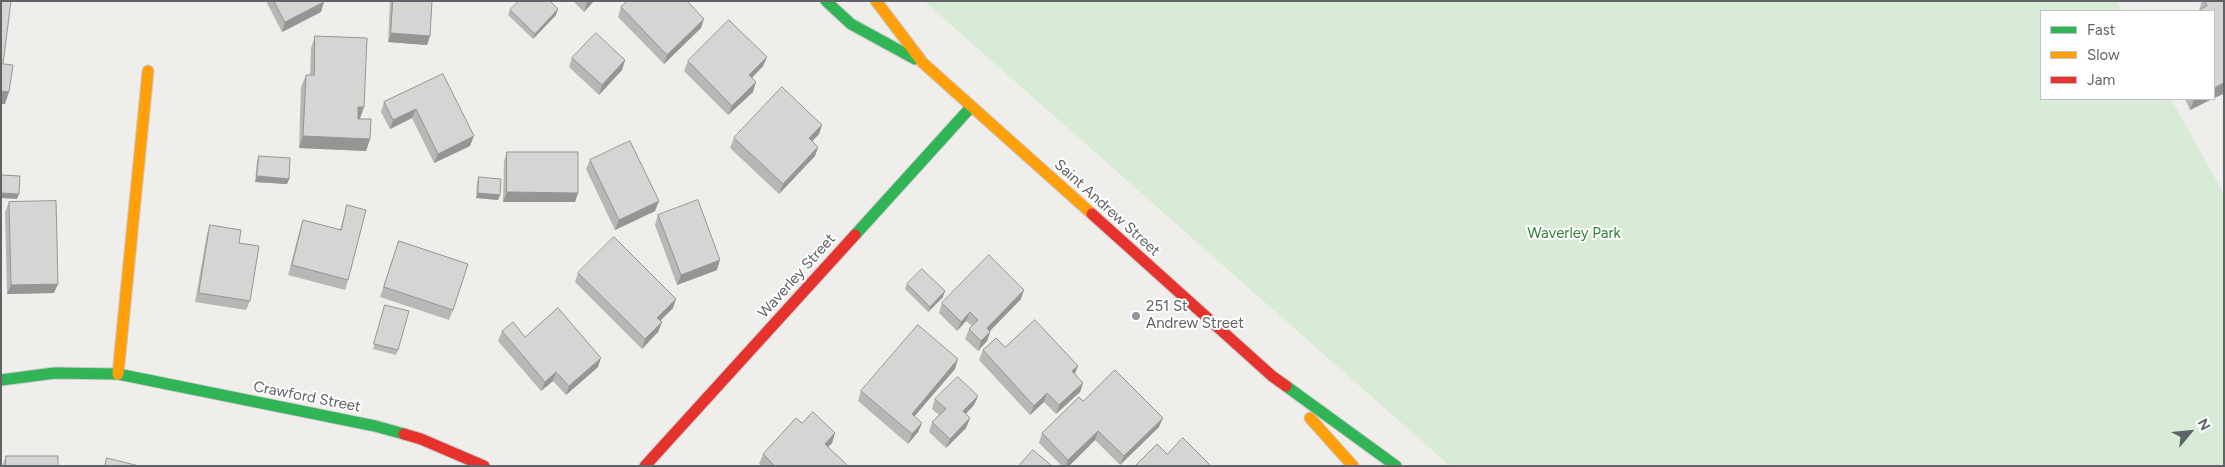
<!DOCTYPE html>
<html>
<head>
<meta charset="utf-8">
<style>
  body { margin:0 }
  #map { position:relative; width:2225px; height:467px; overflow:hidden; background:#efeeea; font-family:Figtree,sans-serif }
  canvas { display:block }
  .frame { position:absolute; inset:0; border:2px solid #5f6368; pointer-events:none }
  .legend { position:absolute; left:2040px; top:10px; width:175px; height:90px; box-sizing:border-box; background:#fff; border:1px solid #bfc1c3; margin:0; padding:6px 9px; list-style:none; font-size:15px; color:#5f6368 }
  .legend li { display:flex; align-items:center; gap:10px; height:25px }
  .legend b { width:25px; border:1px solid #bfc1c3 }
  .north { position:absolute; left:2165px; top:407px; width:50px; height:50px; -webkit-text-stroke:4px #fff; paint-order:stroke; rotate:62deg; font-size:14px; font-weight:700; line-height:20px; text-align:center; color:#5f6368 }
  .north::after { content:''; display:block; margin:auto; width:18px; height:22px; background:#5f6368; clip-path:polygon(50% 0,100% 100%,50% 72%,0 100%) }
</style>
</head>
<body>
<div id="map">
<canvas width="2225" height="467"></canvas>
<div class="frame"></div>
<ul class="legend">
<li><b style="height:6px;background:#30b455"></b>Fast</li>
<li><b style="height:6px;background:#ff9f0a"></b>Slow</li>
<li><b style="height:6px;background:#e5322d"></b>Jam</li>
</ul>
<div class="north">N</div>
</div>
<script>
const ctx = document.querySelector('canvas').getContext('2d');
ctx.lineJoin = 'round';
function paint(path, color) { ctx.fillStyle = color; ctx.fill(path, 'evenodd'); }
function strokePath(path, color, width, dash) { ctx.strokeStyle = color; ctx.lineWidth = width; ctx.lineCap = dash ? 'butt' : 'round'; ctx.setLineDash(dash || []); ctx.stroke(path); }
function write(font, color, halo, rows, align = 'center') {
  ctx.font = font + ' Figtree,sans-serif'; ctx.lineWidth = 4; ctx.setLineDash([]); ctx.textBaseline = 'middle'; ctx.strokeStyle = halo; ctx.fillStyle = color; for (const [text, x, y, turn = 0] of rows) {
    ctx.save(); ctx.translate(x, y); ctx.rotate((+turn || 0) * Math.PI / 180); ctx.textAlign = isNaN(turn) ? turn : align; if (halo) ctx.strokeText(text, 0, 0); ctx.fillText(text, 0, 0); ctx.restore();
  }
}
paint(new Path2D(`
  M924,1h1193l5,10h-81v88h130l53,95v272h-774z`), '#d8ebd6');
const fast = new Path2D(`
  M826,1l25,23 64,35
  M855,235l116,-128
  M1,380l54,-7 63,1 257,52 29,8
  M1286,386l110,80`);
const slow = new Path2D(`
  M876,1l47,62 169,151
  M118,374l30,-303
  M1310,418l43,48`);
const jam = new Path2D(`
  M1092,214l180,162 14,10
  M404,434l17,5 63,27
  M645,466l210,-231`);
strokePath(fast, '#cacacb', 13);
strokePath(slow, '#cacacb', 13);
strokePath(jam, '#cacacb', 13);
strokePath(fast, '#30b455', 11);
strokePath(slow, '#ff9f0a', 11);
strokePath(jam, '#e5322d', 11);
paint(new Path2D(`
  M266,1h57l-2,11 -39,20z
  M390,1h42l-2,35 -3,9 -39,-3z
  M573,1h21l-10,11z
  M2202,1h22v94l-1,-1 -9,4v-87l-15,-1z
  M621,7l80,21 -37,36 -46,-47z
  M510,10l46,5 -23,24 -25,-24z
  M315,36l49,71 -4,12 10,20 -4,12 -67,-3 2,-61 5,-12h4l1,-27z
  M767,57l-4,9 -11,12 1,14 -25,23 -44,-44 4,-10z
  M572,58l53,2 -3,10 -23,25 -30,-28z
  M443,74l27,72 -36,17 -22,-45 -22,11 -9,-17 3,-10z
  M2185,99h27l-22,11z
  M822,125l-3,9 -7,7 6,6 -3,9 -36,38 -49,-46 4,-10z
  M507,152l71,41 -3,9h-72l1,-41z
  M259,156l30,23 -2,5 -32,-2 2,-21z
  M590,160l65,51 -40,19 -29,-61z
  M479,177l21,18 -2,5 -22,-2 1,-16z
  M9,202l45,91 -47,1 -2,-82z
  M347,205l1,75 -3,10 -57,-15 12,-46 3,-9 37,10z
  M658,215l59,55 -40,15 -22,-60z
  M210,225l29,18 11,58 -4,9 -51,-8 12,-68z
  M399,241l54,69 -4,10 -69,-23z
  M578,273l95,35 -13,13 2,1 -4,10 -16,17 -67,-67z
  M907,284l36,13 -15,15 -23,-23z
  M1021,299l-31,32 -3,10 -9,10 -13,-12 4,-10 3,-3 -6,-5 -9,10 -18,-18 3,-10z
  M385,305l13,45 -2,5 -23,-6z
  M502,331l23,6 73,30 -32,28 -13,-14 -12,10 -43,-50z
  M1005,347l73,19 -3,8 8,9 -3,9 -24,22 -12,-12 -14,13 -51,-55 4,-10z
  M955,369l-41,47 8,7 -4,9 -10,12 -50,-43 3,-10z
  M978,396l-4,9 -8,9 4,4 -4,10 -20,20 -17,-16 3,-10 7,-7 -7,-6 3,-10z
  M1083,401l76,26 -39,38 -25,-25 -26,26h-7l-23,-23 3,-10z
  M802,423l33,10 -3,10 -4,4 20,19h-86l-3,-2 4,-10z
  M6,456l52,10h-56z`), '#b8b7b5');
paint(new Path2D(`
  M588,1h6l-10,11 3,-10z
  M324,2l-3,10 -39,20 3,-10z
  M558,9l-2,6 -23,24 2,-5z
  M704,19l-3,9 -37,36 3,-9z
  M391,33l39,3 -3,9 -39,-3z
  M767,57l-4,9 -18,19 4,-10z
  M625,60l-3,10 -23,25 3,-10z
  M756,82l-3,10 -25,23 4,-9z
  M2224,83v8l-1,3 -9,4v-10z
  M1,91l8,1 -4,12h-4z
  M2194,99h18l-22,11z
  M358,107h6l-5,13 -5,-1z
  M416,109l-4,9 -22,11 3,-9z
  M822,125l-3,9 -13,14 3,-10z
  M303,136l67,3 -4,12 -67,-3z
  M474,136l-4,10 -36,17 4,-9z
  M818,147l-3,9 -36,38 4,-10z
  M257,176l32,3 -2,5 -32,-2z
  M507,192l71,1 -3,9h-72z
  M1,193l18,1 -2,5 -16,-1z
  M478,193l22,2 -2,5 -22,-2z
  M659,201l-4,10 -40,19 4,-10z
  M720,260l-3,10 -40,15 4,-10z
  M58,284l-4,9 -47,1 4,-9z
  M1024,290l-3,9 -37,38 3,-9z
  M945,291l-2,6 -15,15 2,-5z
  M676,299l-3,9 -19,19 3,-9z
  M970,312l-4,9 -9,10 4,-9z
  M662,322l-4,10 -16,17 3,-10z
  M990,332l-3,9 -9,10 3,-10z
  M601,358l-3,9 -32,28 3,-9z
  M958,359l-3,10 -47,55 4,-10z
  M1078,366l-4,9 -2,-4z
  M556,372l-3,9 -12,10 4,-9z
  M1083,383l-3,9 -24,22 3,-9z
  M1047,393l-3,9 -14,13 4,-9z
  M978,396l-4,9 -15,16 4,-10z
  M970,418l-4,10 -20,20 4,-9z
  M1163,418l-4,9 -39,38 4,-9z
  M922,423l-4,9 -10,12 4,-10z
  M1098,431l-3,9 -26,26h-3l2,-6z
  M835,433l-3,10 -11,11 4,-10z`), '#969594');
const building = new Path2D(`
  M1,1h10l-8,63 10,1 -4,27 -8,-1z
  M274,1h49l1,1 -39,20z
  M393,1h39l-2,35 -39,-3z
  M519,1h31l8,8 -23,25 -25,-24z
  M628,1h59l17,18 -37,36 -46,-48z
  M2205,1h19v82l-10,5v-77h-16l9,-5z
  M729,20l38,37 -18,18 7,7 -24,24 -44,-45z
  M596,33l29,27 -23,25 -30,-27z
  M315,36l52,2 -3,69h-6v12h13l-1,20 -67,-3 3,-61h8z
  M443,74l31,62 -36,18 -22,-45 -23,11 -9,-18z
  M782,87l40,38 -13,13 9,9 -35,37 -49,-46z
  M630,141l29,60 -40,19 -29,-60z
  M507,152h71v41l-71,-1z
  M259,156l31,2 -1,21 -32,-3z
  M1,175l19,1 -1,18 -18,-1z
  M479,177l22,2 -1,16 -22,-2z
  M698,200l22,60 -39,15 -23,-60z
  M56,201l2,83 -47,1 -2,-83z
  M347,205l19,5 -18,70 -56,-15 11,-45 38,10z
  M210,225l31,5 -2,13 20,3 -9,55 -51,-8z
  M614,237l62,62 -19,19 5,4 -17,17 -67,-66z
  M399,241l69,23 -15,46 -69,-23z
  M989,255l35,35 -37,38 3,4 -9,9 -12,-12 9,-9 -8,-8 -9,10 -19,-19z
  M922,269l23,22 -15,16 -23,-23z
  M385,305l24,6 -11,39 -24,-6z
  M558,308l43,50 -32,28 -13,-14 -11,10 -43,-51 11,-9 12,15z
  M1035,320l43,46 -6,5 11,12 -24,22 -12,-12 -13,13 -51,-56 13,-12 9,9z
  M918,325l40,34 -46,55 10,9 -10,11 -51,-43z
  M1115,370l48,48 -39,38 -26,-25 -30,29 -26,-27 37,-36 4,4z
  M958,377l20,19 -15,15 7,7 -20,21 -18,-17 14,-13 -11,-10z
  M813,412l22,21 -10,11 23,22h-73l-12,-12 33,-36 6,5z
  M1183,438l28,28h-76l22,-22 10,10z
  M1033,450l19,16h-33z
  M6,456h52v10h-52z
  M107,458l32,8h-34z`);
paint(building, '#d6d5d3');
strokePath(building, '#969594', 1);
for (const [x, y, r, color] of [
  [1136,316,5,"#919496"]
]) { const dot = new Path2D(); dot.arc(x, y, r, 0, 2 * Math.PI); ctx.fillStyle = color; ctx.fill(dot); strokePath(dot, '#fff', 2); }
write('15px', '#5f6368', '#fff', [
  ["Saint Andrew Street",1107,208,42],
  ["Waverley Street",797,276,-48],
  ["Crawford Street",307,397,11]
]);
write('15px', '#348238', '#fff', [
  ["Waverley Park",1574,234]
]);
write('15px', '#5f6368', '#fff', [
  ["251 St",1146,307],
  ["Andrew Street",1146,324]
], 'left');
</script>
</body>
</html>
